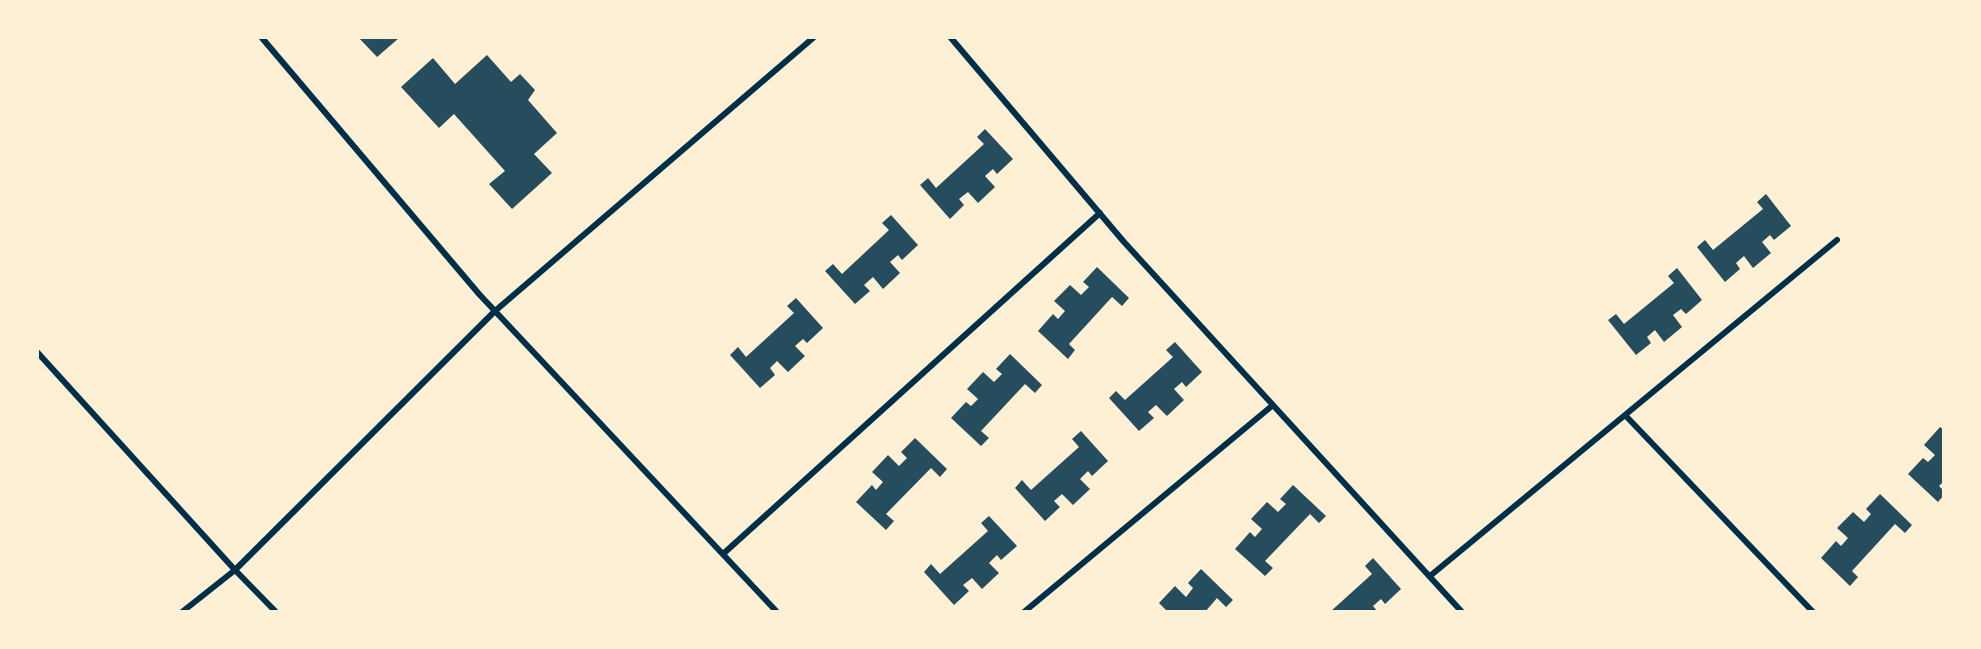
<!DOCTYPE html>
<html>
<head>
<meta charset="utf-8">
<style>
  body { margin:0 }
  #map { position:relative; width:1981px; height:649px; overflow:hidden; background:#fdf0d5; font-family:"Source Sans 3",sans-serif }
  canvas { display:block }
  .frame { position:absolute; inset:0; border:39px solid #fdf0d5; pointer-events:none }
</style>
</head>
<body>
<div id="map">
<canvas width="1981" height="649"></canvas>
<div class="frame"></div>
</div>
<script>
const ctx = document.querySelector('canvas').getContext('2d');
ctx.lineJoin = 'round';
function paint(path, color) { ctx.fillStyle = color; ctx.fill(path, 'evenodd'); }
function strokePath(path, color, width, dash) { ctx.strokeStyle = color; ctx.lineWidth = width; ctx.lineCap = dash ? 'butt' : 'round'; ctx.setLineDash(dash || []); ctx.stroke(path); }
paint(new Path2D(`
  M359,38h40l-22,19z
  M487,55l24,27 9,-8 15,16 -7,10 29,33 -23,21 18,19 -40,36 -23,-25 16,-13 -51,-57 -15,14 -38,-41 32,-29 22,26z
  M985,129l28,30 -16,15 -4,-5 -8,7 10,11 -17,16 -10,-11 -9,7 5,6 -14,14 -30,-34 8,-7 8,10 48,-44 -7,-7z
  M1766,194l25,32 -17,14 -4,-5 -8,7 9,11 -18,15 -9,-12 -8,7 4,6 -15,13 -28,-35 8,-7 8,10 50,-41 -6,-7z
  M891,215l27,30 -16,15 -4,-5 -8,7 10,11 -17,16 -10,-12 -9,8 6,6 -15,13 -30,-33 8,-7 9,10 47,-44 -7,-7z
  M1097,267l32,31 -7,8 -10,-9 -43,47 6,6 -7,9 -30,-28 15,-17 5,5 7,-8 -11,-10 16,-16 11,10 8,-8 -6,-5z
  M1677,268l25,32 -16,14 -5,-5 -8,6 9,12 -18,15 -9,-12 -8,7 4,6 -15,12 -28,-35 8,-6 8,10 50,-41 -6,-7z
  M796,298l27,30 -16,15 -4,-4 -8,7 10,10 -17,16 -11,-11 -7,7 5,7 -15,13 -30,-33 8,-8 8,10 48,-44 -7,-7z
  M1175,342l27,30 -16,15 -4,-5 -8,7 10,11 -17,16 -11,-11 -8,7 6,6 -15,13 -30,-33 7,-7 9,9 48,-43 -7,-7z
  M1010,354l32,31 -7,8 -10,-9 -44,47 8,7 -8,8 -30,-28 15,-16 5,4 7,-7 -11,-10 16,-17 11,10 8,-8 -6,-5z
  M1940,427l4,3v51l-5,5 5,5v4l-6,7 -30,-28 15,-16 5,4 7,-7 -11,-10z
  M1081,431l27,30 -16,15 -4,-5 -8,8 10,10 -17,16 -11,-11 -8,7 6,6 -15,14 -30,-33 7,-8 9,10 48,-43 -7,-8z
  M915,438l32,31 -7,8 -9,-9 -45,46 8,7 -8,9 -30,-28 16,-17 4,5 7,-8 -11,-10 16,-17 11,11 8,-8 -6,-6z
  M1293,485l33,31 -7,7 -9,-9 -45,47 8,7 -8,8 -30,-27 15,-17 5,5 7,-8 -11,-10 16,-17 11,10 8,-8 -6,-5z
  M1880,494l32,31 -7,8 -10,-9 -43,47 6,6 -8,9 -29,-28 15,-17 5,5 7,-8 -11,-10 16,-16 11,10 7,-8 -5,-5z
  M989,516l28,30 -16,14 -4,-5 -8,8 10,10 -17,16 -10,-11 -9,7 6,6 -15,14 -30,-33 7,-8 9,10 48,-43 -7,-8z
  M1373,558l28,31 -16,15 -4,-5 -8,7 5,6h-48l42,-38 -7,-8z
  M1201,569l32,31 -7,7 -9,-9 -12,14h-37l-9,-9 16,-17 11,11 7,-9 -5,-5z`), '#264d5e');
strokePath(new Path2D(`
  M262,38l217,256 298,318
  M951,38l173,204 338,370
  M38,353l197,217 260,-259 318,-273
  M723,554l377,-341
  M1430,576l195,-161
  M182,612l53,-42 41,42
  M1024,612l249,-207
  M1813,612l-188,-197 212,-175`), '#003049', 6);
</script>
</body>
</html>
